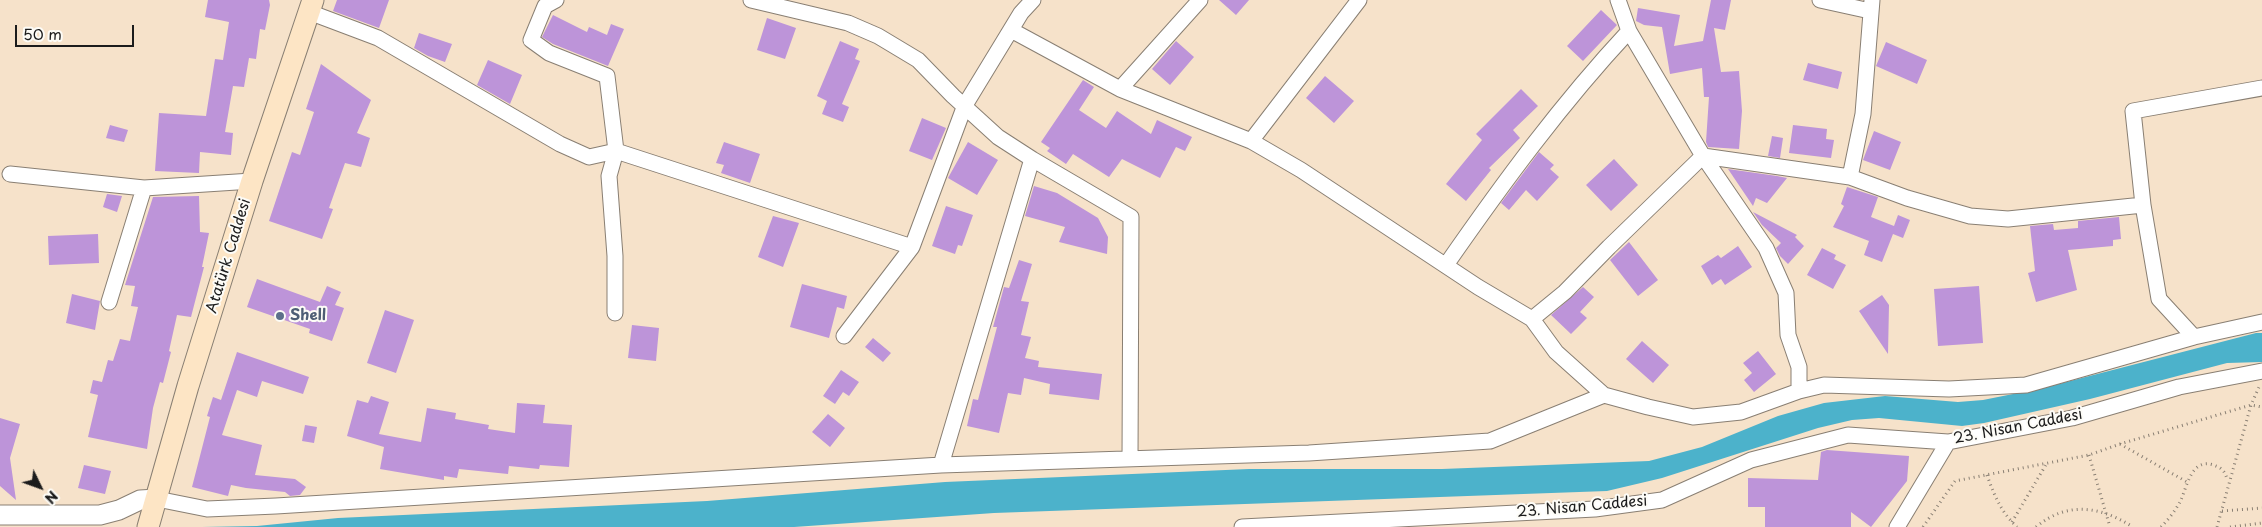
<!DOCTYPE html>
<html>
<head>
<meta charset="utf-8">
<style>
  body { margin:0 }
  #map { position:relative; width:2262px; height:527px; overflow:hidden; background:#f6e2ca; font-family:"Playpen Sans",sans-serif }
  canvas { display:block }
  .north { position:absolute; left:15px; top:462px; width:50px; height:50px; -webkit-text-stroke:4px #fdfcf7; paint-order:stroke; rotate:132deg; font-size:14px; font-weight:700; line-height:20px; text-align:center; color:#1c1c1c }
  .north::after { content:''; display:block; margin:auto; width:18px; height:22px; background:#1c1c1c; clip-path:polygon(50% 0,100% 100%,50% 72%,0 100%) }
  .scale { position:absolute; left:15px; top:25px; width:119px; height:22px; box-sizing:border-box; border:2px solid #1c1c1c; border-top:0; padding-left:6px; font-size:15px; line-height:18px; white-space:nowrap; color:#1c1c1c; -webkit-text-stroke:4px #fdfcf7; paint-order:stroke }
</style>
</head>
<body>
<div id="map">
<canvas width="2262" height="527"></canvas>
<div class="north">N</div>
<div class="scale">50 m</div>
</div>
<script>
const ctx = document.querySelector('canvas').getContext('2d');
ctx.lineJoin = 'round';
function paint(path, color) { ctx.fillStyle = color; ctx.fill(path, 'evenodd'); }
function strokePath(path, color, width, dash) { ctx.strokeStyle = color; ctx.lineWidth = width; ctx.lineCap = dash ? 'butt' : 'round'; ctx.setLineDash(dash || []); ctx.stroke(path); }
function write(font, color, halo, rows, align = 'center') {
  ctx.font = font + ' "Playpen Sans",sans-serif'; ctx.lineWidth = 4; ctx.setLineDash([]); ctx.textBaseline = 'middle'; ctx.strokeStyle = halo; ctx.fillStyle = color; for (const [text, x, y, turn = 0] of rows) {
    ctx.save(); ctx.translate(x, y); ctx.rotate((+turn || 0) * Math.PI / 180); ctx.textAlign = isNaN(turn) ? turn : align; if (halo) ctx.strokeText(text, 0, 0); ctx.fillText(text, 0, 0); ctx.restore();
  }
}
paint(new Path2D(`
  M2256,333h6v29l-35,1 -137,36 -106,24 -22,3 -83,-8 -27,2 -34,8 -156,50 -55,13 -613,22 -200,14h-592l55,-1 81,-8 369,-17 238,-19 304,-13h193l207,-8 53,-14 76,-31 46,-13 61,-7 73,6 25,-2 60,-12z`), '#4cb2cb');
paint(new Path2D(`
  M208,0h61l1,5 -5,25 -5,-1 -4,30 -7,-1 -5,29 -11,-1 -8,46 8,1 -2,22 -31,-3 -1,21 -44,-2 4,-58 47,3 9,-57 8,1 6,-38 -24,-5z
  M337,0h52l-10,28 -46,-17z
  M1219,0h30l-13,15z
  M1711,0h20l-6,30 -11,-2 7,44 18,-1 3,40 -3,38 -31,-2 -2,-5 3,-45h-5l-2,-29 -32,6 -8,-47 -18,-2 -8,-4 2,-13 42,7 -6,31 29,-5z
  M1601,10l16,15 -34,36 -16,-15z
  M553,15l34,17 2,-5 18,8 4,-11 13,5 -16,37 -55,-22 -11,-7z
  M767,18l29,10 -11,31 -28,-9z
  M419,33l33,11 -7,18 -17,-6 -14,-8z
  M840,41l19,8 -4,10 5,2 -18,43 7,3 -6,15 -21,-8 5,-13 -10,-5z
  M1176,41l18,16 -24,28 -18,-16z
  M1886,42l41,18 -10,24 -41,-18z
  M488,60l34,15 -12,29 -33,-19z
  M1808,63l34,9 -4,17 -35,-9z
  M321,64l50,36 -14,33 13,5 -9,29 -16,-4 -16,45 4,1 -11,30 -53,-18 23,-69 8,3 14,-43 -8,-3z
  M1325,76l29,25 -20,22 -28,-25z
  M1083,80l11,7 -15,23 27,18 11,-17 34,23 6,-14 35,17 -7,14 -9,-4 -16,31 -38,-19 -13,18 -36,-23 -7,10 -19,-13 3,-3 -9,-6z
  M1521,89l17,17 -25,24 7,8 -31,30 2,2 -25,31 -20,-17 36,-44 -6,-6z
  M922,118l24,10 -14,32 -23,-9z
  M110,125l18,5 -4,12 -18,-4z
  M1793,125l34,4 -1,10 8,1 -3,18 -42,-5z
  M1874,131l27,11 -11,28 -27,-10z
  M1772,136l11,2 -3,20 -12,-2z
  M724,142l36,12 -10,29 -29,-10 3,-8 -8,-2z
  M968,142l30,18 -21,35 -29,-17z
  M1539,152l15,13 -4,4 9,8 -22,24 -11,-11 -17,20 -8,-7z
  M1614,159l24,26 -27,26 -25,-26z
  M1728,169l49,7 10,2 -20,25 -11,-5 -3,8z
  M1034,186l23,7 41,25 10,19 -1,17 -48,-12 6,-15 -40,-11z
  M1847,187l31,10 -7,20 23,9 4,-11 12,5 -7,18 -10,-4 -11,28 -18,-7 5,-14 -36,-14 11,-21 -3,-2z
  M107,194l15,2 -5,16 -14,-5z
  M199,196l1,36 9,1 -7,34h2l-13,50 -14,-2 -8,36 2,1 -8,31 -3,-1 -7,26 -6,41 -59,-12 10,-42 -8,-2 3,-13 9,2 6,-22 5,1 7,-22 10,2 8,-34 -7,-1 4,-20 -10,-1 28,-88z
  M946,206l27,9 -11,31 -4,-1 -3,9 -23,-8z
  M1753,212l44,23 -2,2 9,9 -16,18 -8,-8 -4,-8 5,-5 -19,-18z
  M773,216l26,7 -16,44 -25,-10z
  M2119,217l2,22 -8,1v6l-45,4 9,40 -41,12 -8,-29 7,-2 -5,-45 23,-2 1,6 24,-2v-7z
  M98,234l1,29 -50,2 -1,-29z
  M1629,242l29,38 -20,16 -28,-36z
  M1738,246l14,21 -27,18 -4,-6 -9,6 -11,-19 17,-11 3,3z
  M1822,248l14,7 -2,4 12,6 -13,24 -26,-14z
  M1019,260l13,4 -11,37 8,1 -8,33 10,2 -6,21 14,3 -1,6 64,7 -3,26 -50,-6 1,-10 -26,-6 -3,17 -13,-2 -9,40 -32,-7 6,-27 5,1 19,-73h-4l11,-40 5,1z
  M257,279l63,23 7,-16 14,6 -6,13 9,3 -12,33 -23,-8 1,-4 -63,-22z
  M802,284l45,12 -3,13 -7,-2 -8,31 -39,-11z
  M1979,286l4,57 -45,3 -4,-57z
  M1583,287l11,10 -14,15 7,6 -16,16 -20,-19z
  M72,294l28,7 -5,29 -29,-7z
  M1882,295l7,10 -1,49 -29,-43z
  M385,310l29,10 -18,53 -29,-10z
  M632,325l27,3 -3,33 -28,-3z
  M873,338l18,15 -8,9 -18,-15z
  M1642,341l27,24 -16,18 -27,-24z
  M1758,351l18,23 -22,18 -10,-12 8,-7 -9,-10z
  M237,352l72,25 -6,17 -41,-13 -5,16 -20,-7 -15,45 40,10 -7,30 40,4 11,8 -6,8 -10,1 -5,-4 -39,-4 -15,-3 -3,11 -36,-9 18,-70 -3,-1 6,-19 8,3z
  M841,370l18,12 -10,14 -6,-4 -8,12 -12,-8z
  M371,396l18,6 -10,32 42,8 6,-34 29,5 -1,6 34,6 -1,4 27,4 2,-30 28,2 -2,18 29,2 -3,42 -29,-2 -1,4 -30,-3 -1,8 -49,-5 -2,9 -13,-2v4l-64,-11 4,-22 -37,-11 10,-36 11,3z
  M828,414l17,14 -15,19 -18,-15z
  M0,418l20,6 -10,34 6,42 -16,-14z
  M305,425l12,2 -3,16 -12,-2z
  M1827,450l82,6 -2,25 -36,46 -20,-15v15h-86v-20h-17v-29l70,2 3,-28z
  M84,465l27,6 -6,23 -27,-6z`), '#bd94d9');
const minor = new Path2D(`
  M556,0l-11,6 -14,34 18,13 58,23 9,75 296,96 53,-142 56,-92 12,-13
  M751,0l97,23 30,13 40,24 35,36 45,41 34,22 -91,306
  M1618,0l11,31 74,125 63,92 20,45 2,42 11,32v24
  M1820,0l50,11
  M309,12l69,26 182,106 29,13 27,-6 -7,25 6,80v57
  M1011,30l109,59 131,52 50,29 177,117 54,32 24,33 48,43 44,12 45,10 48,-5 58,-21 25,-6 125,4 77,-4 168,-48 68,-15
  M1120,89l80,-89
  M1251,141l108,-141
  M1032,159l99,58 -1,242
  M10,174l134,14 108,-7
  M1850,177l13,-63 9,-114
  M1446,265c57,-82 115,-161 183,-234
  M109,302l35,-114
  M1532,319l33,-27 44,-45 94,-91 147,21 57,21 63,18 38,3 135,-14
  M844,336l68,-89
  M2194,337l-35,-38 -16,-94 -10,-94 129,-23
  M157,499l50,10 69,-3 665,-41 368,-12 181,-12 114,-46
  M1242,527l353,-18 67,-9 89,-40 97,-25 100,7 124,-24 107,-31 83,-16
  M1897,527l51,-85`);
const tertiary = new Path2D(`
  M0,515h100l19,-5 21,-10 17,-1`);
const secondary = new Path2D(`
  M148,527l40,-141 64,-205 61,-181`);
strokePath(minor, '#897f73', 17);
strokePath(tertiary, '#897f73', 21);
strokePath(secondary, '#897f73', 23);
strokePath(new Path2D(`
  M2120,444l67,38
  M2089,455l21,72
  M1987,475c7,20 14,37 30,52
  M2222,511l40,-3
  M2012,522l35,-59
  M1923,527l32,-46 134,-26 31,-11 131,-39 11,2
  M2036,527c31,-26 64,-21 97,0
  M2161,527c7,-7 14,-16 19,-25 7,-14 11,-47 36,-36 6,2 10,7 11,14
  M2217,527l34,-122 8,-18
  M2230,527l32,-4`), '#897f73', 3, [1, 4]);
strokePath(minor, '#fff', 15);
strokePath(tertiary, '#fff', 19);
strokePath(secondary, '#fde5c5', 21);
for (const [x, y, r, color] of [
  [280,316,5,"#5c6f8a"]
]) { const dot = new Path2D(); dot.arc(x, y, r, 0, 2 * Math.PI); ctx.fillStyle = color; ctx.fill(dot); strokePath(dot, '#fdfcf7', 2); }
write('15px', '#1c1c1c', '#fdfcf7', [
  ["Atatürk Caddesi",229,256,-73],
  ["23. Nisan Caddesi",2018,427,-11],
  ["23. Nisan Caddesi",1582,507,-5]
]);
write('bold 15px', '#4e5e75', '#fdfcf7', [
  ["Shell",290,316]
], 'left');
</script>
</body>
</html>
